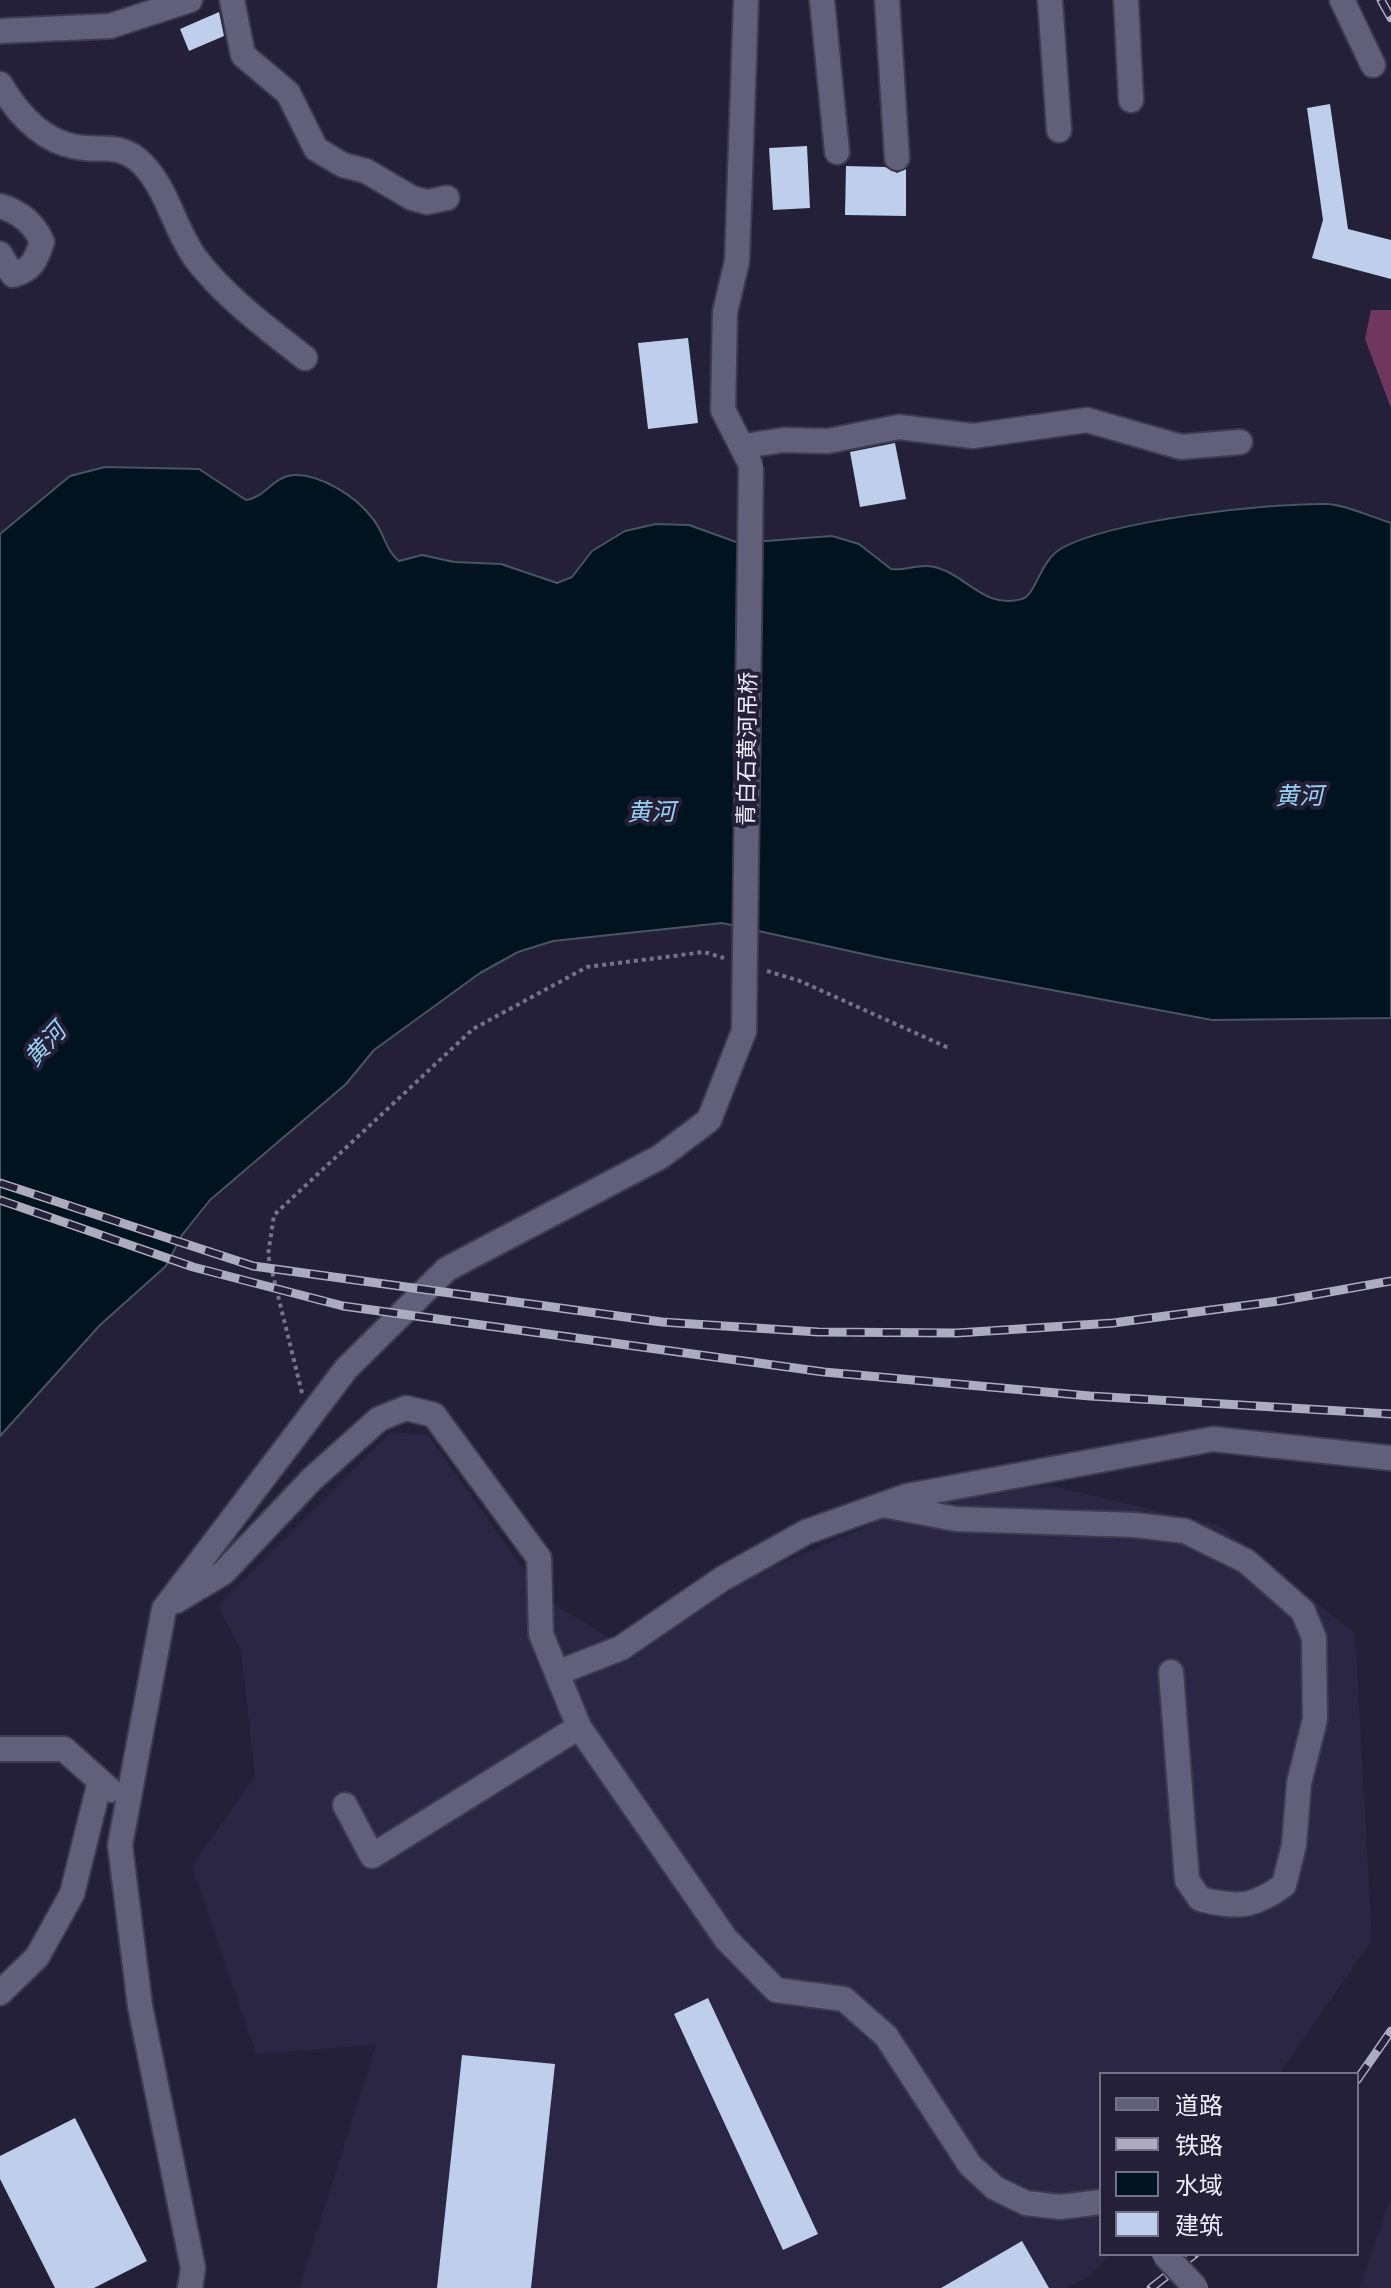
<!DOCTYPE html>
<html>
<head>
<meta charset="utf-8">
<style>
  body { margin:0 }
  #map { position:relative; width:1391px; height:2288px; overflow:hidden; background:#232038; font-family:"Alegreya Sans","Noto Sans SC",sans-serif }
  canvas { display:block }
  .legend { position:absolute; left:1099px; top:2072px; width:260px; height:184px; box-sizing:border-box; background:#232038; border:2px solid #757287; margin:0; padding:10px 14px; list-style:none; font-size:24px; color:#efeefe }
  .legend li { display:flex; align-items:center; gap:16px; height:40px }
  .legend b { width:40px; border:2px solid #757287 }
</style>
</head>
<body>
<div id="map">
<canvas width="1391" height="2288"></canvas>
<ul class="legend">
<li><b style="height:10px;background:#625f7b"></b>道路</li>
<li><b style="height:10px;background:#adabbe"></b>铁路</li>
<li><b style="height:22px;background:#00131f"></b>水域</li>
<li><b style="height:22px;background:#beceeb"></b>建筑</li>
</ul>
</div>
<script>
const ctx = document.querySelector('canvas').getContext('2d');
ctx.lineJoin = 'round';
function paint(path, color) { ctx.fillStyle = color; ctx.fill(path, 'evenodd'); }
function strokePath(path, color, width, dash) { ctx.strokeStyle = color; ctx.lineWidth = width; ctx.lineCap = dash ? 'butt' : 'round'; ctx.setLineDash(dash || []); ctx.stroke(path); }
function write(font, color, halo, rows, align = 'center') {
  ctx.font = font + ' "Alegreya Sans","Noto Sans SC",sans-serif'; ctx.lineWidth = 8; ctx.setLineDash([]); ctx.textBaseline = 'middle'; ctx.strokeStyle = halo; ctx.fillStyle = color; for (const [text, x, y, turn = 0] of rows) {
    ctx.save(); ctx.translate(x, y); ctx.rotate((+turn || 0) * Math.PI / 180); ctx.textAlign = isNaN(turn) ? turn : align; if (halo) ctx.strokeText(text, 0, 0); ctx.fillText(text, 0, 0); ctx.restore();
  }
}
paint(new Path2D(`
  M391,1432l37,3 117,164 65,39 310,-135 130,-18 170,41 135,107 17,307 -93,134h-178v180h11l-24,23 -21,11h-768l77,-243 -120,9 -64,-188 63,-90 -14,-126 -23,-44z
  M1391,2198v90h-32z`), '#2b2644');
paint(new Path2D(`
  M1371,310h20v98l-26,-69z`), '#70375c');
const water = new Path2D(`
  M105,467l94,2 47,31c19,-2 27,-24 48,-25 27,-1 63,22 79,44 11,13 12,31 26,42l23,-6 32,7 47,2 56,19 15,-6 20,-26 33,-20 31,-7 33,1 50,18 93,-7 27,8 32,25c12,2 24,-4 36,-3 36,2 54,45 95,33 15,-5 17,-38 40,-51 52,-28 203,-45 265,-44 20,1 44,13 64,19v495l-179,2 -326,-61 -164,-36 -169,18 -35,11 -38,21 -106,77 -28,34 -136,116 -28,35 -16,31 -66,59 -100,111v-902l70,-58z`);
paint(water, '#00131f');
strokePath(water, '#485562', 2);
paint(new Path2D(`
  M219,12l5,24 -35,15 -9,-22z
  M1330,104l18,125 43,11v39l-79,-21 11,-38 -16,-112z
  M807,146l3,62 -37,2 -4,-62z
  M846,166l39,1 12,6 9,-4v47l-61,-1z
  M688,338l10,85 -50,6 -10,-86z
  M895,443l11,56 -46,8 -10,-55z
  M708,1998l110,236 -35,16 -109,-236z
  M462,2055l93,9 -24,224h-94z
  M75,2118l72,143 -53,27h-39l-55,-109v-23z
  M1022,2241l27,47h-108z`), '#beceeb');
const minor = new Path2D(`
  M232,0l11,55 45,38 28,56 27,16 23,6 46,27 15,4 20,-4
  M746,0l-9,261 -12,51 -2,98 26,51
  M822,0l15,152
  M887,0l10,158
  M1050,0l9,130
  M1126,0l5,100
  M1342,0l31,65
  M0,31l110,-5 80,-26
  M0,84c19,32 45,61 85,64 20,2 34,-3 52,11 30,25 36,69 59,100 31,40 70,68 109,99
  M0,206c20,6 34,17 42,36 -6,18 -10,28 -29,33l-13,-21
  M745,446l38,-6 45,1 71,-14 74,9 114,-16 94,27 59,-5
  M883,1505l73,14 179,6 50,6 61,30 57,50 11,27 1,81 -16,64 -5,62 -10,40c-32,23 -46,23 -84,14l-13,-19 -16,-208
  M176,1601l47,-28 89,-94 67,-60 27,-11 28,7 105,143 2,76 38,93 147,212 50,51 68,9 42,37 84,129 25,23 31,15 34,4 41,-5
  M557,1673l64,-25 101,-69 84,-47 101,-36 306,-57 178,19
  M0,1749h64l46,41
  M345,1805l27,51 207,-129
  M0,1993l37,-36 35,-63 28,-113
  M190,2288l3,-20 -53,-262 -20,-161 44,-236 182,-240 101,-100 213,-112 49,-37 35,-89`);
strokePath(minor, '#3f3b4f', 28);
strokePath(new Path2D(`
  M767,971l33,10 151,68
  M302,1393l-34,-138 6,-40 199,-186 114,-62 117,-15 20,6`), '#757388', 4, [4, 4]);
strokePath(minor, '#625f7b', 24);
const rail = new Path2D(`
  M1381,0l10,18
  M0,1183l253,83 409,56 156,10 139,1 156,-10 166,-22 112,-20
  M0,1200l193,67 150,39 481,66 266,24 301,18
  M1357,2080l34,-49
  M1151,2288l44,-34`);
strokePath(rail, '#adabbe', 9);
strokePath(rail, '#232038', 6, [18]);
const minorBridge = new Path2D(`
  M744,1031l7,-564
  M1164,2254l32,34`);
strokePath(minorBridge, '#3f3b4f', 28, []);
strokePath(minorBridge, '#625f7b', 24);
write('22px', '#efeefe', '#232038', [
  ["青白石黄河吊桥",748,749,-89]
]);
write('italic 24px', '#9ad2f4', '#232038', [
  ["黄河",1299,797,-1],
  ["黄河",651,813,-1],
  ["黄河",46,1045,-48]
]);
</script>
</body>
</html>
